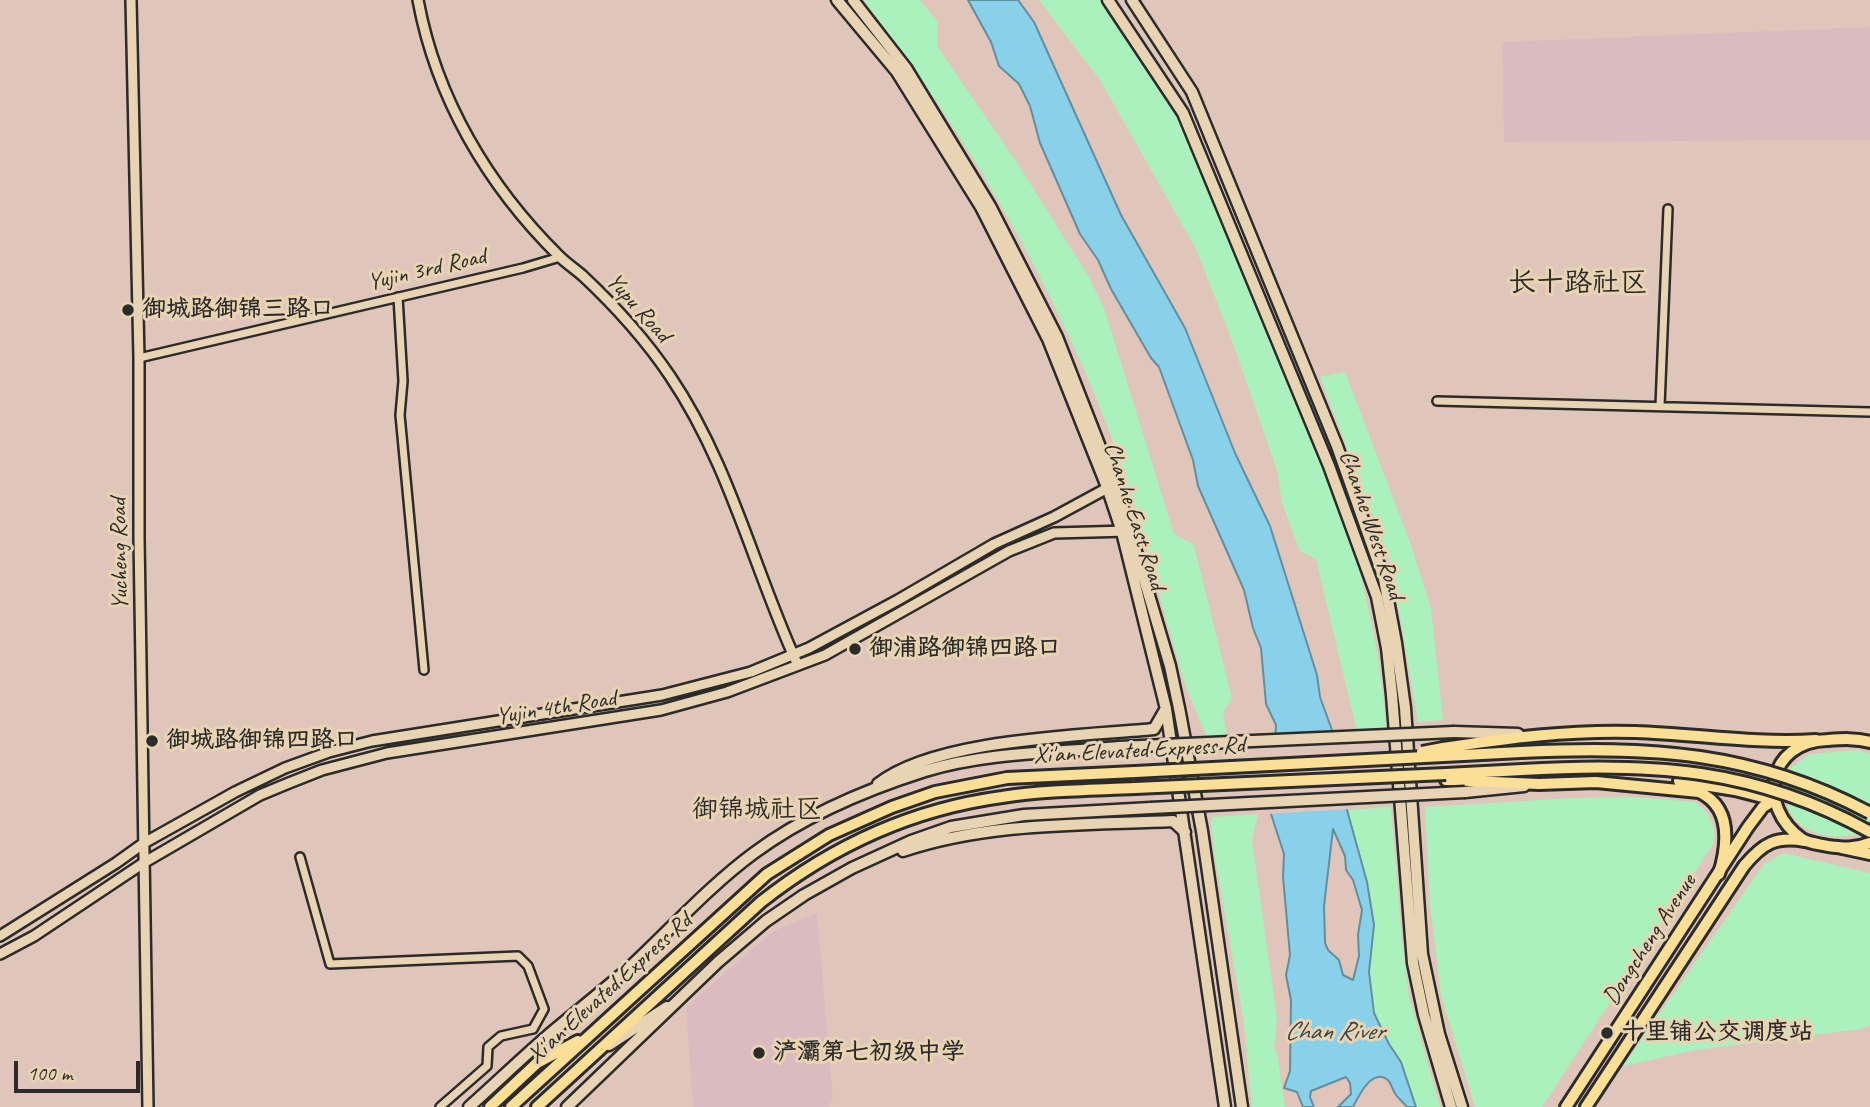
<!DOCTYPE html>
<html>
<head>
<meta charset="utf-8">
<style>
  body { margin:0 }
  #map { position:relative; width:1870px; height:1107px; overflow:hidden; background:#e0c6ba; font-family:Caveat,sans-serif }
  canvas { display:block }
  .scale { position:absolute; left:14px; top:1061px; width:126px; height:32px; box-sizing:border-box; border:4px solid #2b2b2b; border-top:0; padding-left:9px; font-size:21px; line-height:24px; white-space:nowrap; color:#2b2b2b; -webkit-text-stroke:5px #e8d4b2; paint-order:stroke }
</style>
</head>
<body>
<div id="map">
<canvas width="1870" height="1107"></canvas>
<div class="scale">100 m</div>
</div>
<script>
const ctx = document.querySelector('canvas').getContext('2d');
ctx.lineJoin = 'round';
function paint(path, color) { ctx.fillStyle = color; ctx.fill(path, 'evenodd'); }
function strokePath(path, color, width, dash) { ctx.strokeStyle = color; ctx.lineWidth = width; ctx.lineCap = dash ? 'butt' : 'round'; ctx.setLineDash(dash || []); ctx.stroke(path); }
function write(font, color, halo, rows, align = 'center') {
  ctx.font = font + ' Caveat,"LXGW WenKai TC",sans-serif'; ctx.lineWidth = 6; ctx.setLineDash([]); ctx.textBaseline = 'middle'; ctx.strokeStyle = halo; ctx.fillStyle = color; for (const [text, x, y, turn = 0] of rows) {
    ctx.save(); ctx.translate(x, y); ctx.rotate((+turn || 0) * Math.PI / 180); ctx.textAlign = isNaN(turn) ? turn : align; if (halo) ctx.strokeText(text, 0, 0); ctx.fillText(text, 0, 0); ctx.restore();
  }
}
paint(new Path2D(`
  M1870,27v113l-366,2 -2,-100z
  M817,913l16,186 -5,8h-135l-7,-100 87,-76z`), '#dabcc0');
paint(new Path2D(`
  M864,0h55l19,21 -1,25 80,117 72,114 15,31 70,226 20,11 38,154 -9,13 4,27 -19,1c-9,-23 -20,-45 -27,-69 -22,-71 -37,-144 -62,-214 -60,-166 -149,-317 -255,-457z
  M1039,0h61l35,43 50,75 159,399c21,68 37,138 42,209l-7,5 -22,1 -41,-173 -16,-8 -18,-48 -5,-33 -46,-132 -35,-89 -96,-169z
  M1345,372l66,173 20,64 12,111 -25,2 -27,-158 -71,-187z
  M1859,750l11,4v76c-8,5 -17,5 -26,6 -43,3 -71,-26 -52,-69l18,-13z
  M1633,797l62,5c15,10 21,23 19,41l-172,264h-67l-34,-112 -11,-91 -5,-97 149,-9z
  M1391,807l11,134 7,56 31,110h-24l-15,-44 -12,-19 -15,-31 -6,-41 6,-47 -27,-115z
  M1258,814l-6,27 25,177 -3,30 3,6 8,53h-33l-9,-90 -29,-165 -3,-32 2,-3z
  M1783,853l87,20v152l-9,4 -165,21 -73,16 141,-202z`), '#aaf1be');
const water = new Path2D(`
  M968,0h50l16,22 87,193 64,113 50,125 35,73 47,149 3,22 13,36 14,77 20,72 7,43 -5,47 5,41 15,31 12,18 15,45h-9c-3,-4 -8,-8 -11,-12 -4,-5 -4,-11 -8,-15 -16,-13 -30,17 -35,27h-15l13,-13 -1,-11 -4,-6 -35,14 -1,6 4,10h-11l-6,-15 -13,-4 6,-17 1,-71 -5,-25 4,-20 -7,-78 1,-23 -13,-40 5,-89 -10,-21 -5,-56 -8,-20 -9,-38 -46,-104 -5,-26 -34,-93 -8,-9 -40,-69 -13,-29 -18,-26 -40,-91 -10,-37 -11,-22 -20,-18 -8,-24zM1333,829l12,27 1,14 7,10 9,30 -4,25 1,21 -6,24 -10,-5 -4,-15 -11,-10 -3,-7 -1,-37z`);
paint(water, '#89d0ea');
strokePath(water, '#638e9e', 2);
paint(new Path2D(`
  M1337,733l4,15 9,61 -83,5 -1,-26 6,-51z`), '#e0c6ba');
const minor = new Path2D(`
  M398,297l5,84 -3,34 24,255
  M139,358l384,-90 37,-11
  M1437,401l433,11
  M1660,406l8,-197
  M300,857l30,107 188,-8 10,10 16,43 -11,20 -32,7 -13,11 -1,19 -47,41`);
const tertiary = new Path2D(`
  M131,0l8,358v180l9,569
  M418,0c18,98 70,186 141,256 7,7 16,13 24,20 32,30 62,63 87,100 59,87 83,190 126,285
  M0,936l116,-73 28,-20 91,-51 50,-24 44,-16 43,-11 290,-46 89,-23 58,-24 89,-48 96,-56 60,-27 59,-32
  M0,954l34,-18 111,-74 115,-67 29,-12 33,-13 65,-17 274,-43 66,-18 98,-37 184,-104 45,-18 74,-2`);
const secondary = new Path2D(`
  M837,0l60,72 84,135 67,132 59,148 15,45 44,177 59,398
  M853,0l53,68 84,138 67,131 63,161 50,168 9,42 23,123 40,276
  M1108,0l75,113 146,353 48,131 10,51 5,47 21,268 11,52 27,92
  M1132,0l60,92 145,354 47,133 12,64 9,65 17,246 17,80 23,73
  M1454,732l64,2
  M878,784c57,-45 203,-48 276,-55l11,-19
  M1465,792l59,-6
  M903,851c86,-29 181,-26 270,-30l12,11
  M609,1045l58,-38
  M469,1107c28,-25 55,-51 83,-75 25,-21 52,-42 77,-64 41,-38 79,-81 125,-115 50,-37 111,-63 171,-82 62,-19 129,-18 194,-24
  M567,1107l151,-145 48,-41 38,-26 48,-27 59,-27 40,-14 73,-12 127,-7`);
const primary = new Path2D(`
  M1870,742c-14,-4 -28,-3 -43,-2 -59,2 -71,66 -25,99 6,4 17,5 26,7 15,2 27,3 42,-3
  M1566,1107l182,-280 15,-20 11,-7
  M1586,1107l158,-241c19,-23 32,-30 61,-25`);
const trunk = new Path2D(`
  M1443,748c65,-10 126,-18 192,-16 61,2 120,12 181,8
  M1444,756l77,-4
  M1446,774l76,-4
  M1446,780l93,4 57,-2 103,10c33,15 29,52 20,82
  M1679,781l56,9 39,10
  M1842,848l28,6
  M490,1107l47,-44 41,-22
  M511,1107l256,-233 62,-39 63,-28 43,-15 72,-14 128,-6
  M537,1107l224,-205c71,-56 152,-93 241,-105 44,-7 89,-7 133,-9`);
strokePath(minor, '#2b2b2b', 12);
strokePath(tertiary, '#2b2b2b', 14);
strokePath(secondary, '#2b2b2b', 15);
strokePath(primary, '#2b2b2b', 16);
strokePath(trunk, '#2b2b2b', 16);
strokePath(minor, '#e8d4b2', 7);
strokePath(tertiary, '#e8d4b2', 9);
strokePath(secondary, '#e8d4b2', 10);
strokePath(primary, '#fbdf96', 10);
strokePath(trunk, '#fbdf96', 10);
const secondaryBridge = new Path2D(`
  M1119,747l335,-15
  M1151,808l314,-16`);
const trunkBridge = new Path2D(`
  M1422,752l21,-4
  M1521,752c128,-6 233,-1 349,61
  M1522,770c127,-8 234,-2 348,62
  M1135,772l309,-16
  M1135,788l311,-14`);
strokePath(secondaryBridge, '#2b2b2b', 15, []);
strokePath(trunkBridge, '#2b2b2b', 16, []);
strokePath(secondaryBridge, '#e8d4b2', 10);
strokePath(trunkBridge, '#fbdf96', 10);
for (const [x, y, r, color] of [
  [128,310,7,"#2b2b2b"],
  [855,649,7,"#2b2b2b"],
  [152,741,7,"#2b2b2b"],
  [1607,1033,7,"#2b2b2b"],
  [759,1053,7,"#2b2b2b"]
]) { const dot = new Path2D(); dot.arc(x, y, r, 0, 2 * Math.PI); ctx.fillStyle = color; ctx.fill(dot); strokePath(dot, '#e8d4b2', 2.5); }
write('24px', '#2b2b2b', '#e8d4b2', [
  ["Yujin 3rd Road",427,270,-13],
  ["Yupu Road",638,308,48],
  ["Chanhe East Road",1134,516,72],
  ["Chanhe West Road",1371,525,71],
  ["Yucheng Road",120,554,-91],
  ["Yujin 4th Road",556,708,-9],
  ["Xi'an Elevated Express Rd",1139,751,-3],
  ["Dongcheng Avenue",1650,940,-57],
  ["Xi'an Elevated Express Rd",610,989,-42]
]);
write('bold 24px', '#2b2b2b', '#e8d4b2', [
  ["御城路御锦三路口",142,310],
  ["御浦路御锦四路口",869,649],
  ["御城路御锦四路口",166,741],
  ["十里铺公交调度站",1621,1033],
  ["浐灞第七初级中学",773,1053]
], 'left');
write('26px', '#2b2b2b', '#e8d4b2', [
  ["御锦城社区",757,810]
]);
write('italic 26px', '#394448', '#e8d4b2', [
  ["Chan River",1334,1032]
]);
write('28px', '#2b2b2b', '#e8d4b2', [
  ["长十路社区",1578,284]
]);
</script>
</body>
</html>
